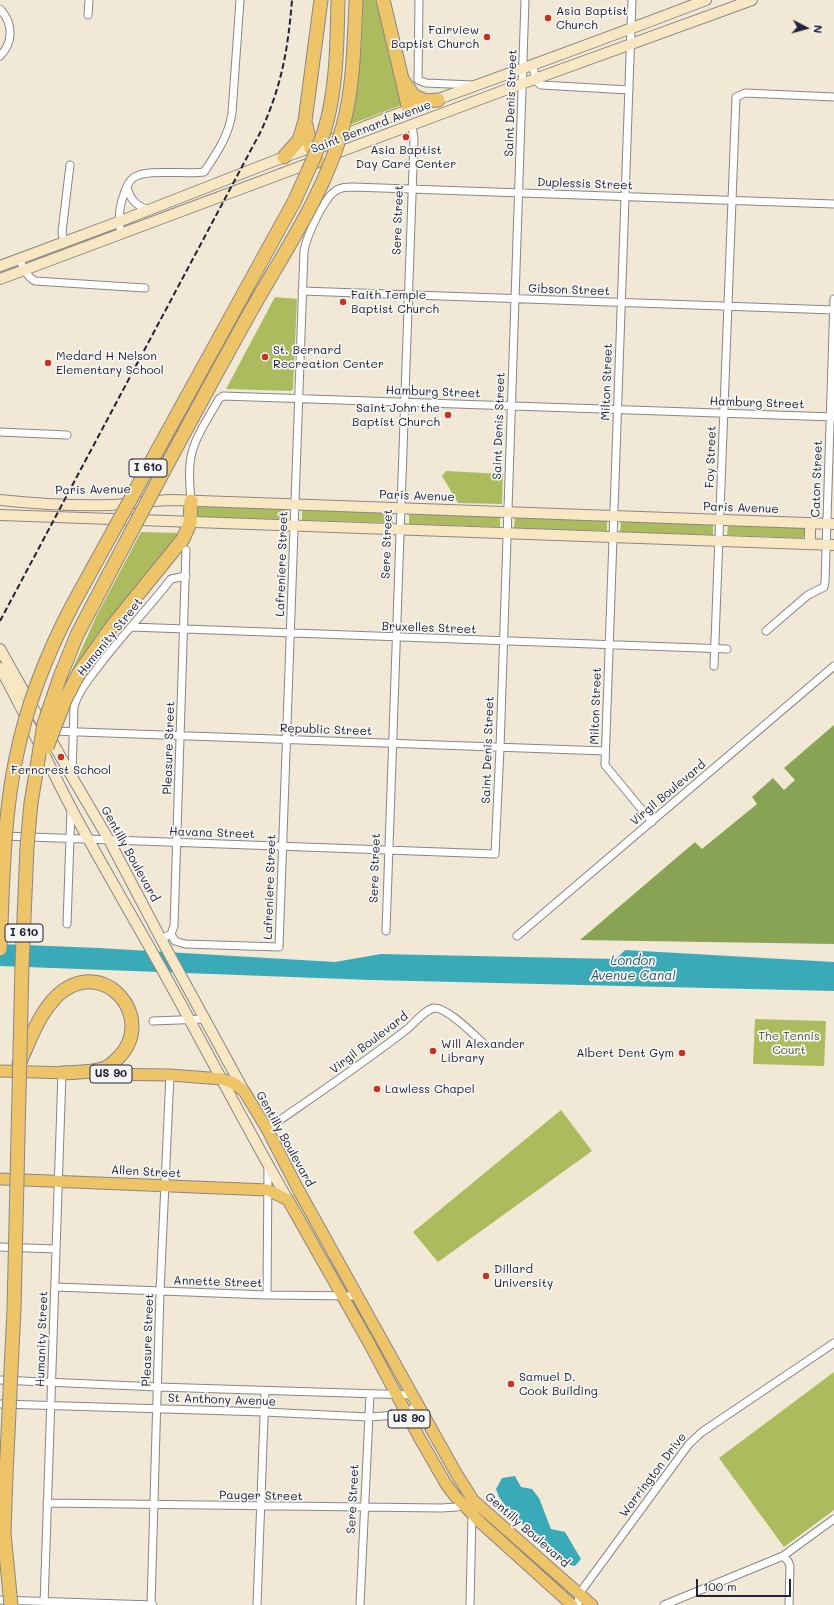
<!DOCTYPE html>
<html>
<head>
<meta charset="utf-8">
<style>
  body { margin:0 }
  #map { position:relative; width:834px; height:1605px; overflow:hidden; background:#f1e9d5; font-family:Mali,sans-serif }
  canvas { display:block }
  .north { position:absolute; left:786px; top:8px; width:40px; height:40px; -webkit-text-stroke:3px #f6f6f2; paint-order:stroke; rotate:96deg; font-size:11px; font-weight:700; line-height:16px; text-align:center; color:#22223b }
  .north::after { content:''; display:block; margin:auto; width:14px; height:18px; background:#22223b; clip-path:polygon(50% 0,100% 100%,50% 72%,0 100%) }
  .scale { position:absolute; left:696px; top:1579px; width:95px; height:18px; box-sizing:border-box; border:2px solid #22223b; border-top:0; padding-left:5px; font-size:12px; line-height:14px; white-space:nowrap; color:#22223b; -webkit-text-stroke:3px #f6f6f2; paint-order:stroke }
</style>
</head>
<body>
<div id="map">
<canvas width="834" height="1605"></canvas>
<div class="north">N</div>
<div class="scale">100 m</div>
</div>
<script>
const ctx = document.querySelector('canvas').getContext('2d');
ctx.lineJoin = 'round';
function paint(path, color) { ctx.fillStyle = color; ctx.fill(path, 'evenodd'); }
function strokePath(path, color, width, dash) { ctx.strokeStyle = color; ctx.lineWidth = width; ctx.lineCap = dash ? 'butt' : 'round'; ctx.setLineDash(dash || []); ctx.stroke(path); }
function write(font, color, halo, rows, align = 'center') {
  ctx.font = font + ' Mali,sans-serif'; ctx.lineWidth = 3.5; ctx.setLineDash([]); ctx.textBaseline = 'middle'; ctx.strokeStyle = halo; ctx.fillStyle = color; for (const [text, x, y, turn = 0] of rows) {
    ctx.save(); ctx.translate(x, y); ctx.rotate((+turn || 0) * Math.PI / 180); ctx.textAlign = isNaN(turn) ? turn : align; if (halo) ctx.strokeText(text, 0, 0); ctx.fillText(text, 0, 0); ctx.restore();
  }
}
paint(new Path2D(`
  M363,0h18l23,104 -55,21c11,-41 13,-82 14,-125z
  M275,297l22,2 -4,90 -2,2 -65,-2z
  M446,471l57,3 -1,30 -44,-1 -16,-27z
  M195,506l93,3 -1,10 -92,-1z
  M302,510l91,3v10l-91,-3z
  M409,514l91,3v10l-91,-3z
  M515,517l92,4v10l-93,-3z
  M621,521l92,4v10l-93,-3z
  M728,525l75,3 2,1 -1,7 -2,2 -75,-3z
  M141,532l40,1 -106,138 -3,-1 25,-55z
  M755,1019l71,2 -2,45 -71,-2z
  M561,1110l31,41 -154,111 -25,-30z
  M834,1372v138l-50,37 -65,-89z`), '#acbb5e');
paint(new Path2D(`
  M834,725v219l-254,-4 115,-98 7,7 55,-45 -5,-7 21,-19 11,12 11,-10 -11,-12z`), '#89a355');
paint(new Path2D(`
  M0,944l99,4 236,14 46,-8 235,5 9,-9 209,12v29l-463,-11 -371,-14z
  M515,1476l6,11 11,2 7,9 12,31 14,3 16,27 -6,7 -10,-2 -22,-19 -35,-36 -9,-12 -3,-8 6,-11z`), '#3baab8');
const street = new Path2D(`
  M419,0l-1,80 8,3 47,2
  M632,0l-27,765 47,57
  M0,9c13,14 14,33 0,47
  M88,15l1,-15
  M533,66c1,6 2,16 8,19l88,5
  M127,187c3,13 9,18 21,23
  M121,234c-3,-14 -2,-27 3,-40 2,-6 4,-12 9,-16 13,-10 53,-3 71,-6 13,-19 25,-37 28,-59l8,-113
  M64,242l-2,-10 8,-67
  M19,258c4,9 7,18 16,23l110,7
  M302,291l532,19
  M0,432l67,3
  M191,501c-1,-14 -3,-30 0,-44 3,-18 16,-37 25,-53l3,-5 4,-3 611,21
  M131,627l596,22
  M766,631l42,-36 16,-8 1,-5 9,-283
  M714,666l22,-569 9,-4 89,4
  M52,731l553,20
  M72,776l2,-69c4,-15 15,-28 24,-40 23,-31 50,-58 73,-88l15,-3
  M3,836l492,18 5,-106 25,-748
  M67,924l4,-114
  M386,931l28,-792 -2,-14
  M171,934l4,7 10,3 94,3 25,-696c3,-16 19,-51 31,-60 6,-4 12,-4 18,-4l481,17
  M517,936l317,-270
  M161,939l10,-5 3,-8 12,-376
  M153,1021l52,-2
  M267,1129c46,-32 94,-64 139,-99 8,-6 18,-20 28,-22 13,-1 40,27 49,35
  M0,1247l56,2
  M55,1287l212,8 89,1
  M267,1295l1,-129
  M0,1380l158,7 254,8
  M0,1404l264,8 105,5 28,-2 9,-2 12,-8
  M47,1503l394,5 16,-1 9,-4
  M783,1556l5,5 2,5 -1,39
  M0,1600l153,5
  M44,1605l18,-532
  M151,1605l9,-313 10,-217
  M257,1605l8,-214
  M360,1605l10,-211
  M470,1605l2,-92
  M578,1605l1,-11 110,-150 13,-12 132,-89
  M664,1605l119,-49 51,-37`);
const secondary = new Path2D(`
  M0,266l118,-44 166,-65c42,-14 83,-32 124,-47 100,-36 199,-72 298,-110
  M0,279l513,-192 239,-87
  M0,500c37,4 74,6 111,5 21,-1 41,-5 62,-5l661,24
  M0,515l834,30
  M810,544v-21
  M0,649l72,128 37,63 52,99 83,152
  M0,668c27,49 50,100 76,149 29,53 59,104 88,156 42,76 81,152 124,227`);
const primary = new Path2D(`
  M0,1071l69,2
  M93,1074l77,1 52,4 11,4 11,8 23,38 32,62 119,214 38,68 17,27 119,105
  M0,1179l268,11 20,10 81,143 50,94 27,47 9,12 26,27 91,82`);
const highway = new Path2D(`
  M383,0l19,79 12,17 12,5 12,-1
  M403,84l6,26
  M306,125l5,23 7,13
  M284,157l15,-17 6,-19 16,-121
  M113,625l70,-86 7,-16 1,-22
  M19,1064c11,-24 20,-51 39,-69 46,-41 99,23 61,62 -4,4 -9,9 -14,11 -14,5 -29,4 -43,5
  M4,1533l2,-58`);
strokePath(street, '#8a8688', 9);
strokePath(secondary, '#8a8688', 12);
strokePath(primary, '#8a8688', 13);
strokePath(highway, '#8a8688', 15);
strokePath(street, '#fff', 7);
strokePath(secondary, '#f8e7c3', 10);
strokePath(primary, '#eec469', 11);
strokePath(highway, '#eec469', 13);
strokePath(new Path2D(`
  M0,621l261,-490c21,-46 27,-82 31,-131`), '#22223b', 2, [6, 3]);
const highwayBridge = new Path2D(`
  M47,747l18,-47 14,-27 34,-48
  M0,949c3,-64 3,-129 16,-191 11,-55 31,-105 57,-154l222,-404c10,-23 21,-45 29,-68 13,-42 13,-89 14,-132
  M6,1475l8,-166 8,-344 5,-118 4,-44 13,-79 16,-47 17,-42c56,-107 112,-213 170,-317 34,-62 78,-123 96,-192 11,-41 11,-84 13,-126
  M4,1533l7,72`);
strokePath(highwayBridge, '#8a8688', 15, []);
strokePath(highwayBridge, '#eec469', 13);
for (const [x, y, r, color] of [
  [548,18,4,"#c8321e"],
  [487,37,4,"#c8321e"],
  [406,137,4,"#c8321e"],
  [343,302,4,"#c8321e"],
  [265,357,4,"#c8321e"],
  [48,363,4,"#c8321e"],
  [448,415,4,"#c8321e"],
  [61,757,4,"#c8321e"],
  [433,1051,4,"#c8321e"],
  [682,1053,4,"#c8321e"],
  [377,1089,4,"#c8321e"],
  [486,1276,4,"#c8321e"],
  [511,1384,4,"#c8321e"]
]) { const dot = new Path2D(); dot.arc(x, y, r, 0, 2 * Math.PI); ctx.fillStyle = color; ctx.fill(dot); strokePath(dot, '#f6f6f2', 1.5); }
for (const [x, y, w] of [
  [148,468,38],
  [24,933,38],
  [111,1074,42],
  [409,1419,42]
]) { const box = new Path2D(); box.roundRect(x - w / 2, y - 9, w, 18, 3); ctx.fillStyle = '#f6f6f2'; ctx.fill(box); strokePath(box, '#22223b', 1); }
write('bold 11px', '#22223b', null, [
  ["I 610",148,468],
  ["I 610",24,933],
  ["US 90",111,1074],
  ["US 90",409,1419]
]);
write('12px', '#22223b', '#f6f6f2', [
  ["Asia Baptist",556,11],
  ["Church",556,25],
  ["Fairview",479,30,"right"],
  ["Baptist Church",479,44,"right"],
  ["Asia Baptist",406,150,"center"],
  ["Day Care Center",406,164,"center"],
  ["Faith Temple",351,295],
  ["Baptist Church",351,309],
  ["St. Bernard",273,350],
  ["Recreation Center",273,364],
  ["Medard H Nelson",56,356],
  ["Elementary School",56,370],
  ["Saint John the",440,408,"right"],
  ["Baptist Church",440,422,"right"],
  ["Ferncrest School",61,770,"center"],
  ["Will Alexander",441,1044],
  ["Library",441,1058],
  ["Albert Dent Gym",674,1053,"right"],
  ["Lawless Chapel",385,1089],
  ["Dillard",494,1269],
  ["University",494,1283],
  ["Samuel D.",519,1377],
  ["Cook Building",519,1391]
], 'left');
write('12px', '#22223b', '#f6f6f2', [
  ["Saint Denis Street",511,103,-88],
  ["Saint Bernard Avenue",371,127,-21],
  ["Duplessis Street",585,184,2],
  ["Sere Street",398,220,-88],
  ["Gibson Street",569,290,2],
  ["Milton Street",607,382,-88],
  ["Hamburg Street",433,392,2],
  ["Hamburg Street",757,403,2],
  ["Saint Denis Street",499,426,-88],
  ["Foy Street",711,457,-88],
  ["Caton Street",817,479,-88],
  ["Paris Avenue",93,490,-1],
  ["Paris Avenue",417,496,2],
  ["Paris Avenue",741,508,2],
  ["Sere Street",387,544,-88],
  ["Lafreniere Street",282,564,-88],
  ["Bruxelles Street",429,628,2],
  ["Humanity Street",110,637,-51],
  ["Milton Street",596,706,-88],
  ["Republic Street",326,730,2],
  ["Pleasure Street",169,748,-88],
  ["Saint Denis Street",488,750,-88],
  ["Virgil Boulevard",668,793,-40],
  ["Havana Street",212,833,2],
  ["Gentilly Boulevard",130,854,61],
  ["Sere Street",375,868,-88],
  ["Lafreniere Street",270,887,-88],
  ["Virgil Boulevard",369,1043,-37],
  ["Gentilly Boulevard",285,1139,61],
  ["Allen Street",146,1172,3],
  ["Annette Street",218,1282,2],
  ["Humanity Street",42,1339,-88],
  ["Pleasure Street",148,1340,-88],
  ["St Anthony Avenue",222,1400,2],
  ["Warrington Drive",653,1475,-53],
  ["Pauger Street",261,1496,1],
  ["Sere Street",353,1499,-87],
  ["Gentilly Boulevard",527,1530,41]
]);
write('12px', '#525847', '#f6f6f2', [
  ["The Tennis",789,1036],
  ["Court",789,1050]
]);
write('italic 13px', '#2c586d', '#f6f6f2', [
  ["London",633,961],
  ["Avenue Canal",633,976]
]);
</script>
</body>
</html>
